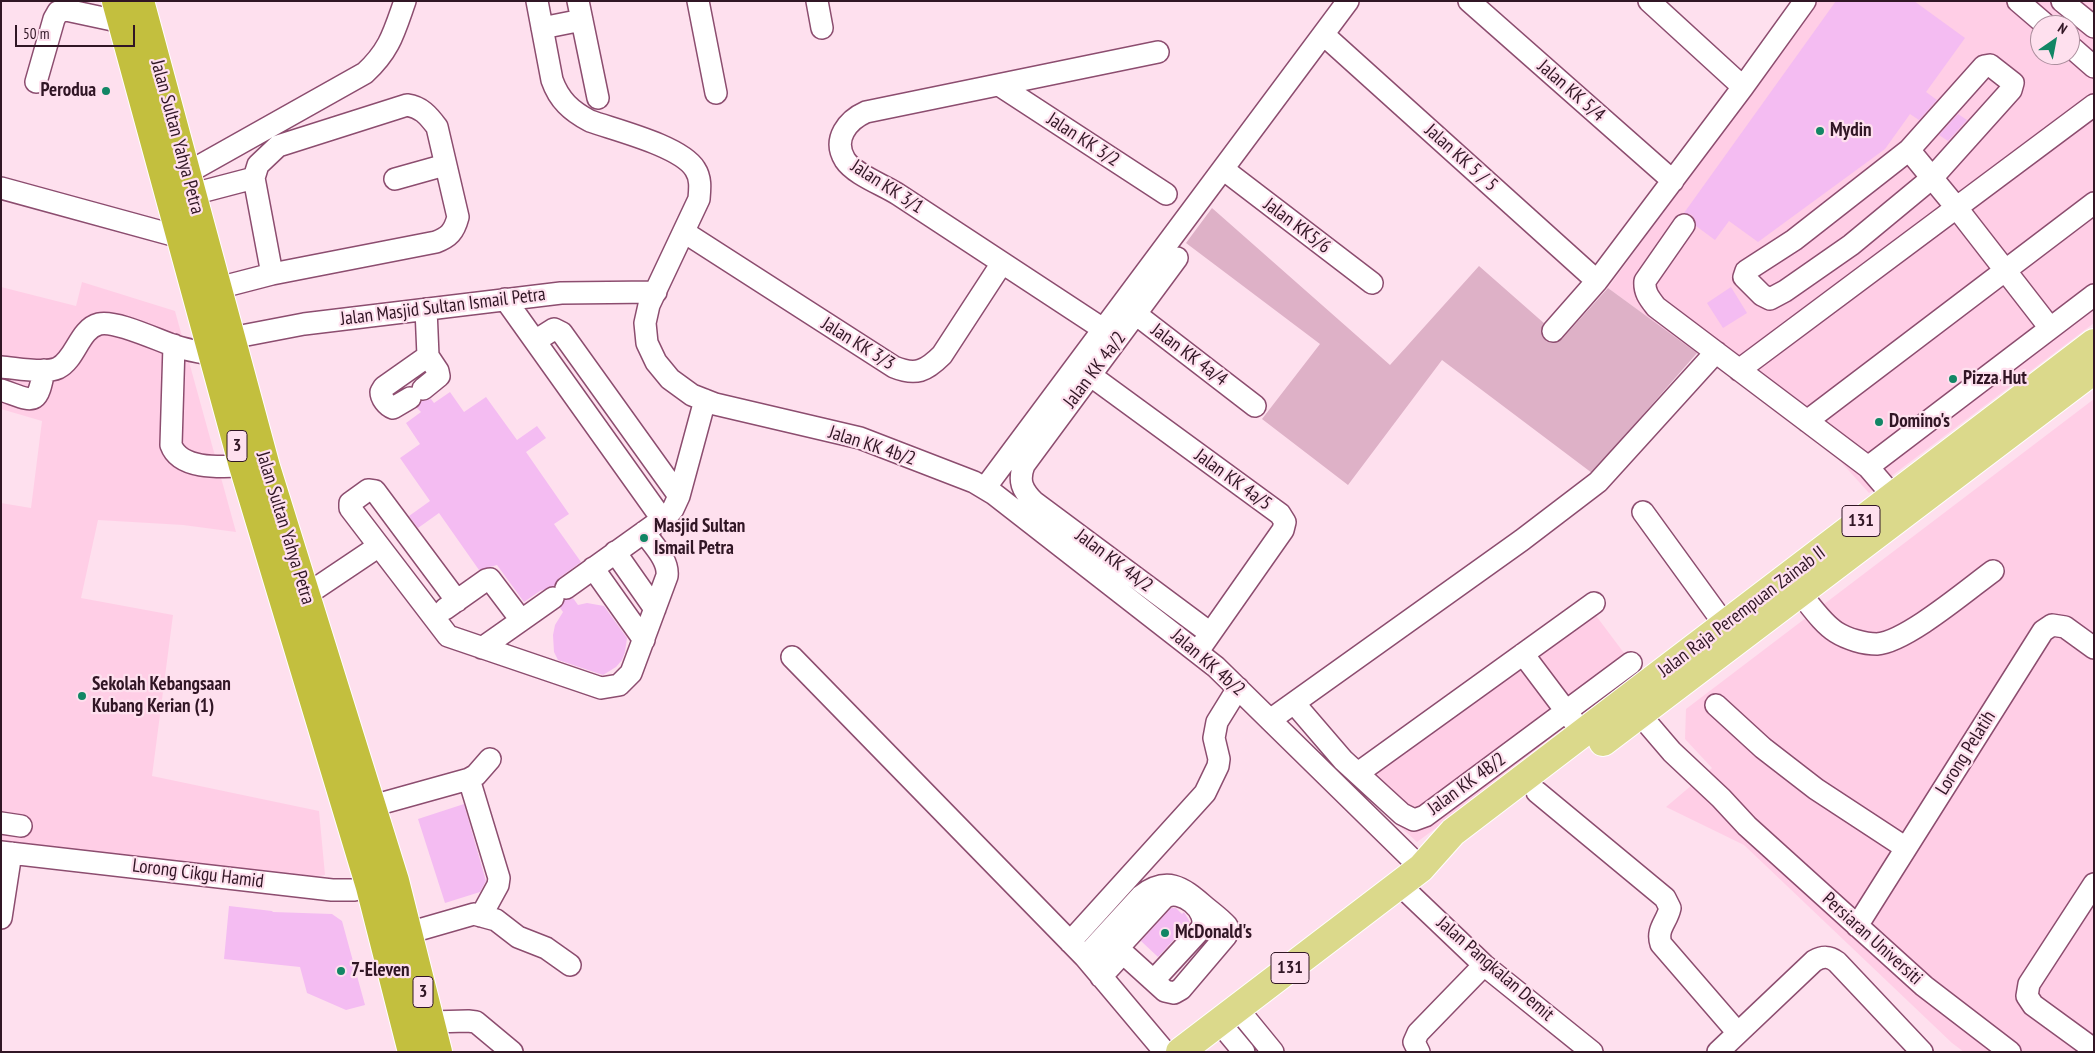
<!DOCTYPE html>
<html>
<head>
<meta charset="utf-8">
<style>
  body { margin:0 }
  #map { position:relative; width:2095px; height:1053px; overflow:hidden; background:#fee0ee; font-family:"PT Sans Narrow",sans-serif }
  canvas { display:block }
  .frame { position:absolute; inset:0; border:2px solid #311625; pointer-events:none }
  .north { position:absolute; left:2030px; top:15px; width:50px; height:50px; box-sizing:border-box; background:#fee0ee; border:1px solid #ac8f9e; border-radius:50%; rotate:33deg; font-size:14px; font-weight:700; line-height:20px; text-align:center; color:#311625 }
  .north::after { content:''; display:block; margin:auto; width:18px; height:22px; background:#128665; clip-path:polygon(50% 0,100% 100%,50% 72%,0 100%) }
  .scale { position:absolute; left:15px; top:25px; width:120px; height:22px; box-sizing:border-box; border:2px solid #311625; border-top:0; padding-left:6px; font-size:15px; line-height:18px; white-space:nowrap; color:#311625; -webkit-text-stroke:4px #fee0ee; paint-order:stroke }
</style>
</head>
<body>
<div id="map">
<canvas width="2095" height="1053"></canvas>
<div class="frame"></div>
<div class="north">N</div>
<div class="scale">50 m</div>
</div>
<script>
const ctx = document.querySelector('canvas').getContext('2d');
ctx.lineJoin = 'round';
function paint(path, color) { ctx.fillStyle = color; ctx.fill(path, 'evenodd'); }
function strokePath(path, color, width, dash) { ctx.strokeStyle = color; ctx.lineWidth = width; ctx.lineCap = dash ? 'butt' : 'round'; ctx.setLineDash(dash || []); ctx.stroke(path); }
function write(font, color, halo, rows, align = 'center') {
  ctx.font = font + ' "PT Sans Narrow",sans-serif'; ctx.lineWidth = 4.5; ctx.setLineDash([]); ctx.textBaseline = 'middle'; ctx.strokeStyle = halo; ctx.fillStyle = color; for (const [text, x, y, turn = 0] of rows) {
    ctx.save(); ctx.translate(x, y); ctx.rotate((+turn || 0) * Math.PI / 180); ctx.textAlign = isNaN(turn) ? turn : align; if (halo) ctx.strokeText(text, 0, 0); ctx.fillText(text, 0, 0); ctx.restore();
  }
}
paint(new Path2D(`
  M1817,1h277v322l-225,170 -37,-41 -224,-164zM2040,25h30v30h-30z
  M82,282l93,29 61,221 -53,-7 -85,-5 -17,78 92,17 -21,161 167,35 6,64 -16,2 -308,-37v-337l30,5 11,-87 -41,-12v-122l75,19z
  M2094,399v653h-130l-12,-9 -208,-198 -78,-38 46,-39 -27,-29 1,-30z
  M1582,597l60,80 -225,165 -75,-68z`), '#ffcee6');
paint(new Path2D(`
  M1212,208l178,157 89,-99 83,73 46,-51 89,65 -105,120 -150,-113 -94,125 -86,-66 58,-75 -134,-101z`), '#deb1c7');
paint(new Path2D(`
  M1836,1h78l51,37 -39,54 11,8 -18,20 -9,-6 -25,35 -127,93 -29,-21 -14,19 -19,-14 -1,-6 -3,-5 -8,-2z
  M1958,114l9,6 -19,21 -9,-6z
  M1731,287l16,26 -24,15 -16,-25z
  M450,392l14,20 22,-15 31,43 20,-14 9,12 -20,14 43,62 -15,10 27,38 -22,16 -5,8 -14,5 -16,11 -27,-37 -18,5 -40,-57 -21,15 -9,-12 21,-15 -30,-43 20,-14 -14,-21 15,-11 -4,-4 5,-7 9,-2 3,4z
  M573,598l5,7 9,-2 17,3 23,32 -2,14 -3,8 -6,7 -13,8 -45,-15 -4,-8 -1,-17 2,-10 8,-13 -3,-4 5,-8z
  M464,804l22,77 -6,11 -35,11 -27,-84z
  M229,906l43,5 1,1 59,2 10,7 23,84 -19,5 -39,-17 -7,-26 -76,-8z
  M1171,908h5l6,6 2,-2 6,10 -32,35 -17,-16z`), '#f4bcf2');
const minor = new Path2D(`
  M537,1l15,79c7,20 19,31 38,41 25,9 91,25 105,48 6,9 5,19 4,30l-50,106 -4,18 2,20 9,19 14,17 22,16 23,9 145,34 114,44 20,12 222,173 205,201
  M578,1l20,97
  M698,1l18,92
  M817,1l5,27
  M1469,1l204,180
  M1649,1l94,86
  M2018,1l28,24
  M2062,1l32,26
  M542,28l40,-8
  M1324,35l273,246
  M2070,46l24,21
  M1990,65l23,18 -2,7 -79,88 -81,67 -66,46 -15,8 -8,-4 -18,-18 2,-6 48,-31 115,-90 75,-84z
  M36,82l18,-63 4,-7 8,-2 56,12
  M999,85l167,109
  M1909,150l47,57 94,121
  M1223,169l149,114
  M187,173l178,-100c25,-23 29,-41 40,-72
  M395,179l50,-14
  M1,188l179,49
  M193,194l61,-16
  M1684,225l-39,56c-1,11 4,17 11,26l212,160 25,29
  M684,232l210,135c22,9 32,4 48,-12l60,-92
  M1177,258l-153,207c-6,16 -2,25 10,37l176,131
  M218,288l54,-14 -18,-96 4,-13 20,-19 129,-41c14,2 21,10 30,22l21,90c-4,15 -9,20 -22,25l-164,32
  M505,299l157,220
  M1124,305l131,101
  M426,309l2,47
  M1103,329c-68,-45 -136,-89 -204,-134 -15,-10 -44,-20 -54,-35 -13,-21 3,-40 21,-48l292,-60
  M1553,331l44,-50 146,-194 62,-86
  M231,338l73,-14 257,-31 95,-1
  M535,341l19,-12 8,4 117,163
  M174,345l-3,100c9,25 50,22 72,21
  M1,367c15,1 44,7 57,1 18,-9 21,-39 41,-44 17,-4 58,16 76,22 12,4 25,6 37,9
  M1079,367l201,147 5,8 -2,8 -80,114
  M1739,370l355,-265
  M1,390c33,11 36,18 43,-20
  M410,398l-17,10c-6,-2 -12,-10 -12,-16l3,-5 44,-31 10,15 1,5 -16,13
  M1807,421l287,-218
  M1868,467l226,-172
  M985,488l363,-487
  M1643,512l82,113
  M615,552l40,57
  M593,568l51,72
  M566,588l102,-73 5,-6 6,-13 26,-96
  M1800,593c11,13 22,30 36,39 11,7 28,12 41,12 29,-2 90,-54 116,-73
  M306,595l73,-49
  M457,601l-82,-110 -7,-1 -18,13v5l98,128 153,52 18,-3 12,-12 36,-97c2,-16 -14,-31 -23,-44
  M445,609l41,-29 4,-1 31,41
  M482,648l71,-50
  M1523,654l52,69
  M792,657l293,300 80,95
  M1294,703l49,57 59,54 12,6 11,-4 206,-153
  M1630,703l42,49 49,46 26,28 177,160 86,66
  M1716,705l47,43 53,41 90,59
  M1270,720l252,-180 76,-58 118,-130
  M1358,773l236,-170
  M469,779l30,99 -1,7 -17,31
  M1537,792l128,106 5,10c-3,14 -14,21 -9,36l77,89
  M372,806l97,-27 7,-4 14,-16
  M1,823l20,3
  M1,852l331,38h22l29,-6
  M1399,884l85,81 108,87
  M1,918l10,-65
  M1857,926l186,-295 9,-6 13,2 29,21
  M408,933l66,-19 22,6 22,17 28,11 24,17
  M1070,942l135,-149 13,-27 1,-7 -5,-21 3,-16 21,-34
  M1085,957l56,-61c26,-20 41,-9 62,9 8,7 17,13 24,21l-1,10 -45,53 -7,4 -9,-2 -42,-38 -22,24
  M1107,960l57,-62c16,-12 47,14 37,31l-47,51
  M1237,1008l36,44
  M431,1022l37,-1 8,1 36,30
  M1219,1022l25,30
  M2092,1048l-59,-43 -6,-9 2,-12 65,-100
  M1419,1052l-5,-10 4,-9 66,-68
  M1718,1052l96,-91c9,-5 15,-5 23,1l85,90`);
const major = new Path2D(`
  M1603,742l491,-372
  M1180,1052l241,-184 32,-36 641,-489`);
const highway = new Path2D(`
  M116,1l127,465 127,421 42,165
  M140,1l126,466 129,414 43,171`);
strokePath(minor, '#8c4d6f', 24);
strokePath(major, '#fff', 30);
strokePath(highway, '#fff', 30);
strokePath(minor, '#fff', 21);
strokePath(major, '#dbd98b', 28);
strokePath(highway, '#c3bf3e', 28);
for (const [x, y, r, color] of [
  [106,91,5,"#128665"],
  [1820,131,5,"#128665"],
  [1953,379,5,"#128665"],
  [1879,422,5,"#128665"],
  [644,538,5,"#128665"],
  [82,696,5,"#128665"],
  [1165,933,5,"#128665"],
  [341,971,5,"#128665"]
]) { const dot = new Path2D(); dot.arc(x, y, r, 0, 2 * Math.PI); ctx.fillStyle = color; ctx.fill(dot); strokePath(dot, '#fee0ee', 2); }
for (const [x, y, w] of [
  [237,446,20],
  [1861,521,38],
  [1290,968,38],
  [423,992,20]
]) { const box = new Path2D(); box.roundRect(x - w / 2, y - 15.5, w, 31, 4); ctx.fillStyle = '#fee0ee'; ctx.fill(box); strokePath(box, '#311625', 1); }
write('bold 18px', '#311625', null, [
  ["3",237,446],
  ["131",1861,521],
  ["131",1290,968],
  ["3",423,992]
]);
write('bold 19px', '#311625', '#fee0ee', [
  ["Perodua",96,91,"right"],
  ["Mydin",1830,131],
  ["Pizza Hut",1963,379],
  ["Domino's",1889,422],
  ["Masjid Sultan",654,527],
  ["Ismail Petra",654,549],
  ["Sekolah Kebangsaan",92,685],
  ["Kubang Kerian (1)",92,707],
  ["McDonald's",1175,933],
  ["7-Eleven",351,971]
], 'left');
write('19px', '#311625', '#fee0ee', [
  ["Jalan KK 5/4",1571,91,41],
  ["Jalan Sultan Yahya Petra",177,137,75],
  ["Jalan KK 3/2",1083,140,33],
  ["Jalan KK 5 / 5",1461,158,42],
  ["Jalan KK 3/1",887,187,33],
  ["Jalan KK5/6",1297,226,37],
  ["Jalan Masjid Sultan Ismail Petra",443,307,-7],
  ["Jalan KK 3/3",858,344,32],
  ["Jalan KK 4a/4",1189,355,37],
  ["Jalan KK 4a/2",1095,370,-53],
  ["Jalan KK 4b/2",872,446,18],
  ["Jalan KK 4a/5",1233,480,36],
  ["Jalan Sultan Yahya Petra",285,528,73],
  ["Jalan KK 4A/2",1114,561,37],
  ["Jalan Raja Perempuan Zainab II",1742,612,-37],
  ["Jalan KK 4b/2",1208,663,41],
  ["Lorong Pelatih",1966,753,-58],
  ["Jalan KK 4B/2",1467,784,-36],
  ["Lorong Cikgu Hamid",198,874,7],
  ["Persiaran Universiti",1872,939,42],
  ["Jalan Pangkalan Demit",1495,969,41]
]);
</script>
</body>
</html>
